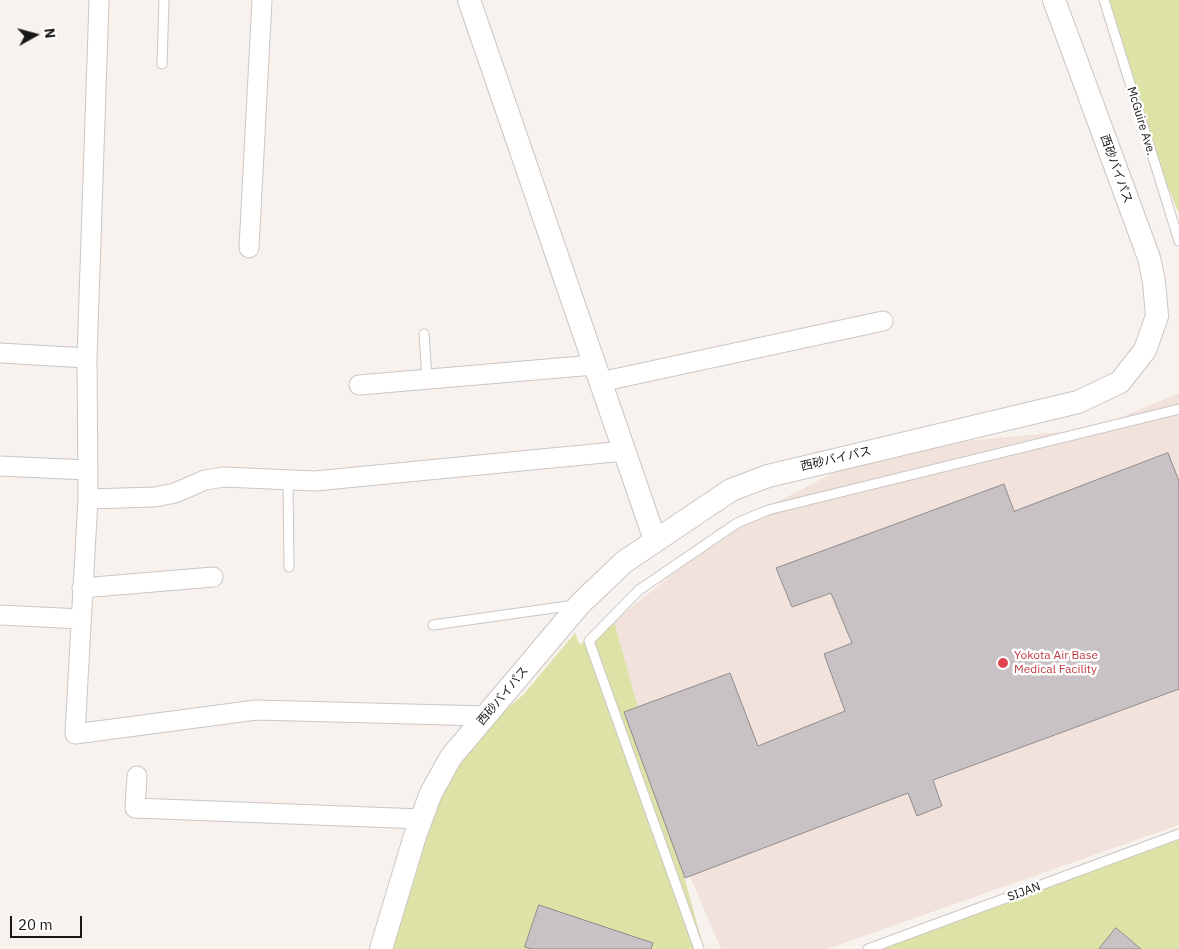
<!DOCTYPE html>
<html>
<head>
<meta charset="utf-8">
<style>
  body { margin:0 }
  #map { position:relative; width:1179px; height:949px; overflow:hidden; background:#f8f2ef; font-family:"IBM Plex Sans",sans-serif }
  canvas { display:block }
  .north { position:absolute; left:10px; top:10px; width:50px; height:50px; -webkit-text-stroke:4px #fff; paint-order:stroke; rotate:83deg; font-size:14px; font-weight:700; line-height:20px; text-align:center; color:#1a1817 }
  .north::after { content:''; display:block; margin:auto; width:18px; height:22px; background:#1a1817; clip-path:polygon(50% 0,100% 100%,50% 72%,0 100%) }
  .scale { position:absolute; left:10px; top:916px; width:72px; height:22px; box-sizing:border-box; border:2px solid #1a1817; border-top:0; padding-left:6px; font-size:15px; line-height:18px; white-space:nowrap; color:#1a1817; -webkit-text-stroke:4px #fff; paint-order:stroke }
</style>
</head>
<body>
<div id="map">
<canvas width="1179" height="949"></canvas>
<div class="north">N</div>
<div class="scale">20 m</div>
</div>
<script>
const ctx = document.querySelector('canvas').getContext('2d');
ctx.lineJoin = 'round';
function paint(path, color) { ctx.fillStyle = color; ctx.fill(path, 'evenodd'); }
function strokePath(path, color, width, dash) { ctx.strokeStyle = color; ctx.lineWidth = width; ctx.lineCap = dash ? 'butt' : 'round'; ctx.setLineDash(dash || []); ctx.stroke(path); }
function write(font, color, halo, rows, align = 'center') {
  ctx.font = font + ' "IBM Plex Sans","Noto Sans JP",sans-serif'; ctx.lineWidth = 5; ctx.setLineDash([]); ctx.textBaseline = 'middle'; ctx.strokeStyle = halo; ctx.fillStyle = color; for (const [text, x, y, turn = 0] of rows) {
    ctx.save(); ctx.translate(x, y); ctx.rotate((+turn || 0) * Math.PI / 180); ctx.textAlign = isNaN(turn) ? turn : align; if (halo) ctx.strokeText(text, 0, 0); ctx.fillText(text, 0, 0); ctx.restore();
  }
}
paint(new Path2D(`
  M1179,393v432l-352,124h-106l-132,-308 148,-118 142,-74 214,-20z`), '#f1e3dc');
paint(new Path2D(`
  M1105,0h74v214l-24,-60z
  M613,617l91,332h-321l68,-192 73,-63 51,-61 5,12z
  M1179,830v119h-313z`), '#dde3a7');
const building = new Path2D(`
  M1168,453l11,28v208l-246,91 9,26 -25,10 -9,-23 -223,85 -61,-166 106,-39 28,73 87,-35 -21,-57 28,-11 -21,-50 -39,14 -16,-39 228,-84 10,27z
  M539,905l114,38 -2,6h-119l-7,-2z
  M1116,928l25,21h-42z`);
paint(building, '#c8c2c5');
strokePath(building, '#908b8e', 1);
const service = new Path2D(`
  M1104,0l75,241
  M162,64l2,-64
  M424,334l3,46
  M288,481l1,86
  M433,625l142,-20
  M699,949l-110,-308 50,-51 98,-67 31,-13 411,-101
  M868,949l311,-115`);
const minor = new Path2D(`
  M99,0l-12,358 1,141 -13,235 181,-24 230,6
  M249,248l13,-248
  M0,353l87,5
  M600,382l283,-61
  M359,385l235,-20
  M0,466l87,4
  M88,499l67,-2 20,-4 30,-13 19,-3 91,4 309,-30
  M82,588l131,-11
  M0,615l81,4
  M137,776l-2,32 286,11`);
const tertiary = new Path2D(`
  M469,0l186,540
  M381,949l34,-113 16,-43 20,-36 129,-153 44,-42 107,-72 37,-14 310,-74 42,-20 25,-32 12,-34 -3,-34 -5,-24 -95,-258`);
strokePath(service, '#ccc6c3', 11);
strokePath(minor, '#ccc6c3', 21);
strokePath(tertiary, '#ccc6c3', 24);
strokePath(service, '#fff', 9);
strokePath(minor, '#fff', 19);
strokePath(tertiary, '#fff', 22);
for (const [x, y, r, color] of [
  [1003,663,6,"#e0444e"]
]) { const dot = new Path2D(); dot.arc(x, y, r, 0, 2 * Math.PI); ctx.fillStyle = color; ctx.fill(dot); strokePath(dot, '#fff', 2); }
write('12px', '#1a1817', '#fff', [
  ["McGuire Ave.",1141,121,73],
  ["西砂バイパス",1116,169,70],
  ["西砂バイパス",836,459,-13],
  ["西砂バイパス",503,696,-50],
  ["SIJAN",1024,892,-20]
]);
write('12px', '#be3a42', '#fff', [
  ["Yokota Air Base",1014,656],
  ["Medical Facility",1014,670]
], 'left');
</script>
</body>
</html>
